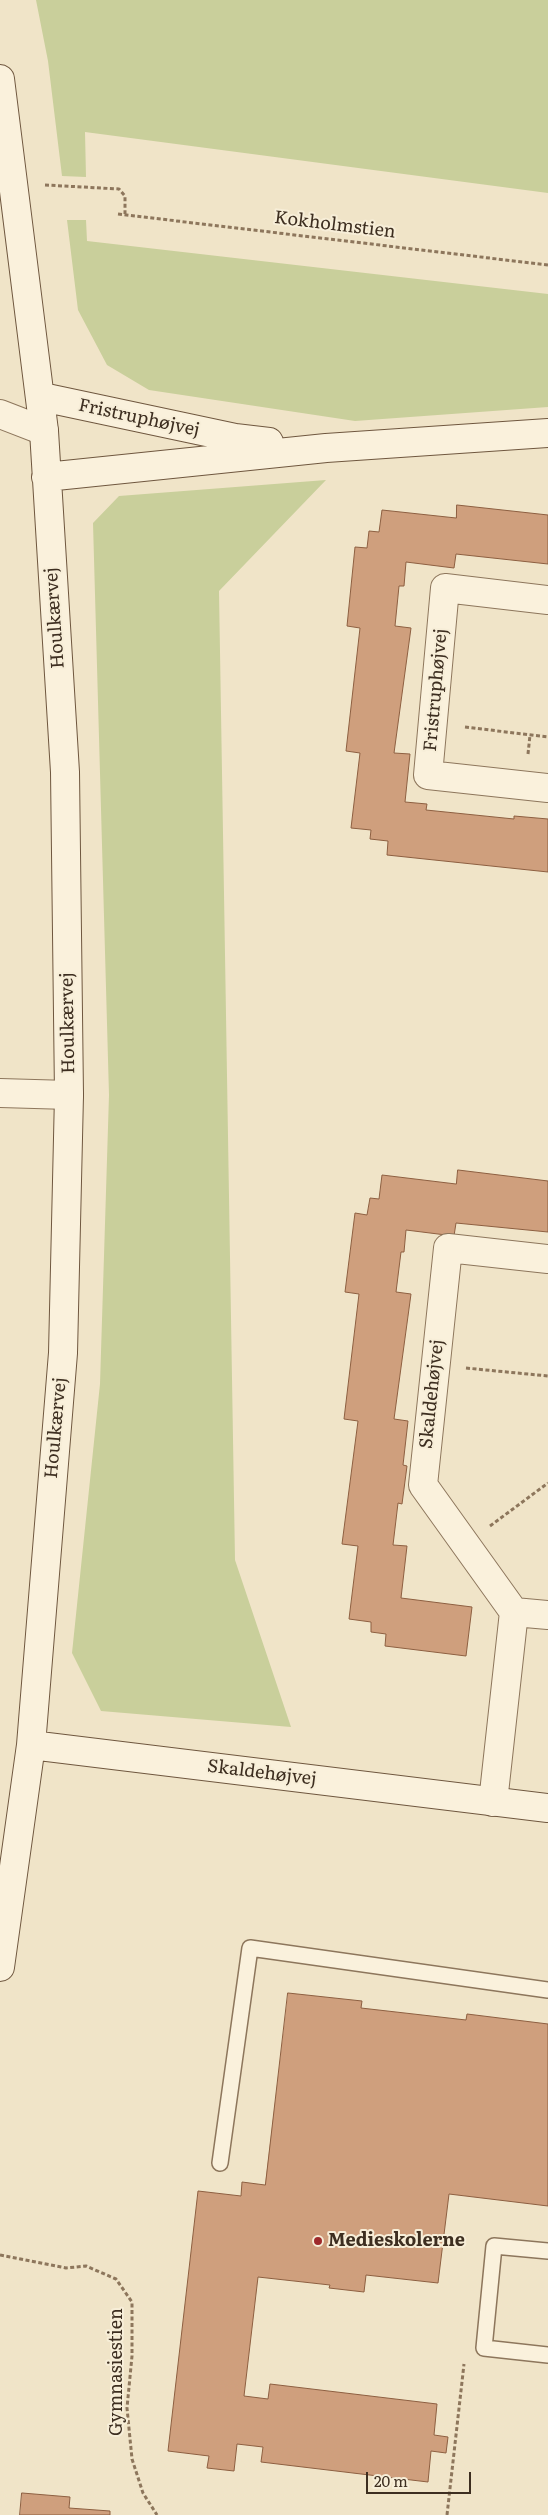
<!DOCTYPE html>
<html>
<head>
<meta charset="utf-8">
<style>
  body { margin:0 }
  #map { position:relative; width:548px; height:2515px; overflow:hidden; background:#f0e4c8; font-family:Literata,serif }
  canvas { display:block }
  .scale { position:absolute; left:366px; top:2472px; width:105px; height:22px; box-sizing:border-box; border:2px solid #3d2e20; border-top:0; padding-left:6px; font-size:15px; line-height:18px; white-space:nowrap; color:#3d2e20; -webkit-text-stroke:4px #f7eed8; paint-order:stroke }
</style>
</head>
<body>
<div id="map">
<canvas width="548" height="2515"></canvas>
<div class="scale">20 m</div>
</div>
<script>
const ctx = document.querySelector('canvas').getContext('2d');
ctx.lineJoin = 'round';
function paint(path, color) { ctx.fillStyle = color; ctx.fill(path, 'evenodd'); }
function strokePath(path, color, width, dash) { ctx.strokeStyle = color; ctx.lineWidth = width; ctx.lineCap = dash ? 'butt' : 'round'; ctx.setLineDash(dash || []); ctx.stroke(path); }
function write(font, color, halo, rows, align = 'center') {
  ctx.font = font + ' Literata,serif'; ctx.lineWidth = 4; ctx.setLineDash([]); ctx.textBaseline = 'middle'; ctx.strokeStyle = halo; ctx.fillStyle = color; for (const [text, x, y, turn = 0] of rows) {
    ctx.save(); ctx.translate(x, y); ctx.rotate((+turn || 0) * Math.PI / 180); ctx.textAlign = isNaN(turn) ? turn : align; if (halo) ctx.strokeText(text, 0, 0); ctx.fillText(text, 0, 0); ctx.restore();
  }
}
paint(new Path2D(`
  M36,0h512v193l-463,-61 1,45 -24,-1 -14,-115z
  M67,220h19l1,21 461,53v113l-193,14 -206,-31 -42,-25 -29,-55z
  M326,480l-107,111 16,969 56,167 -190,-16 -29,-58 28,-269 9,-289 -16,-572 26,-27z`), '#c9cf9b');
const building = new Path2D(`
  M457,505l91,10v49l-92,-10 -2,14 -48,-6 -2,24h-5l-4,40 16,2 -17,125 16,1 -5,48 22,2 -1,6 88,9v-3l34,3v53l-161,-17 1,-14 -18,-2 1,-9 -20,-2 9,-75 -14,-2 14,-123 -13,-2 8,-79 12,1 2,-17 10,1 3,-22 74,8z
  M458,1170l90,11v51l-92,-9 -2,13 -48,-6 -2,22h-3l-5,40 15,2 -17,125 14,2 -5,44 4,1 -5,38 -4,-1 -5,42 14,1 -6,52 71,9 -6,49 -81,-10 1,-12 -15,-2v-10l-22,-3 9,-73 -16,-2 16,-123 -14,-2 15,-125 -14,-2 10,-79 12,2 3,-17 9,1 3,-24 74,9z
  M288,1993l74,8 -1,7 105,12 1,-6 81,10v182l-99,-12 -11,89 -72,-8 -2,17 -35,-4 1,-3 -72,-8 -14,119 24,3 2,-15 167,20 -3,31 14,2 -2,16 -15,-2 -3,31 -167,-20 2,-15 -26,-3 -3,27 -27,-3 2,-12 -41,-5 30,-260 43,5 1,-14 23,3z
  M22,2493l48,4 -1,11 41,3v4h-90z`);
paint(building, '#cf9f7d');
strokePath(building, '#8d5f41', 1);
const lane = new Path2D(`
  M220,2163l30,-215 298,42
  M548,2251l-54,-5 -10,102 64,7`);
const street = new Path2D(`
  M0,414l44,17
  M548,600l-103,-12 -17,187 120,13
  M0,1093l69,2
  M514,1612l34,3
  M493,1802l21,-190 -91,-127 25,-237 100,11`);
const secondary = new Path2D(`
  M0,79l44,352 21,341 4,323 -6,258 -32,392 -31,222
  M42,397l193,41 34,4
  M46,477l280,-29 222,-15
  M31,1745l517,63`);
strokePath(lane, '#8d765c', 18);
strokePath(street, '#8d765c', 30);
strokePath(secondary, '#6f573f', 30);
strokePath(new Path2D(`
  M45,185l74,4 6,7v18
  M118,214l430,51
  M465,727l83,10
  M528,754l2,-19
  M466,1368l82,8
  M490,1526l58,-43
  M0,2255l66,13 20,-2 30,13 16,23v54l-5,52 5,51 11,34 14,22
  M447,2515l17,-151`), '#8d765c', 3, [4, 2.5]);
strokePath(lane, '#faf1dc', 15);
strokePath(street, '#faf1dc', 28);
strokePath(secondary, '#faf1dc', 28);
for (const [x, y, r, color] of [
  [318,2241,5,"#9e2a2b"]
]) { const dot = new Path2D(); dot.arc(x, y, r, 0, 2 * Math.PI); ctx.fillStyle = color; ctx.fill(dot); strokePath(dot, '#f7eed8', 2); }
write('18px', '#3d2e20', '#f7eed8', [
  ["Kokholmstien",335,225,7],
  ["Fristruphøjvej",139,418,12],
  ["Houlkærvej",55,618,-94],
  ["Fristruphøjvej",436,690,-85],
  ["Houlkærvej",68,1023,-91],
  ["Skaldehøjvej",432,1394,-84],
  ["Houlkærvej",56,1428,-85],
  ["Skaldehøjvej",262,1773,7],
  ["Gymnasiestien",117,2372,-90]
]);
write('bold 18px', '#3d2e20', '#f7eed8', [
  ["Medieskolerne",328,2241]
], 'left');
</script>
</body>
</html>
